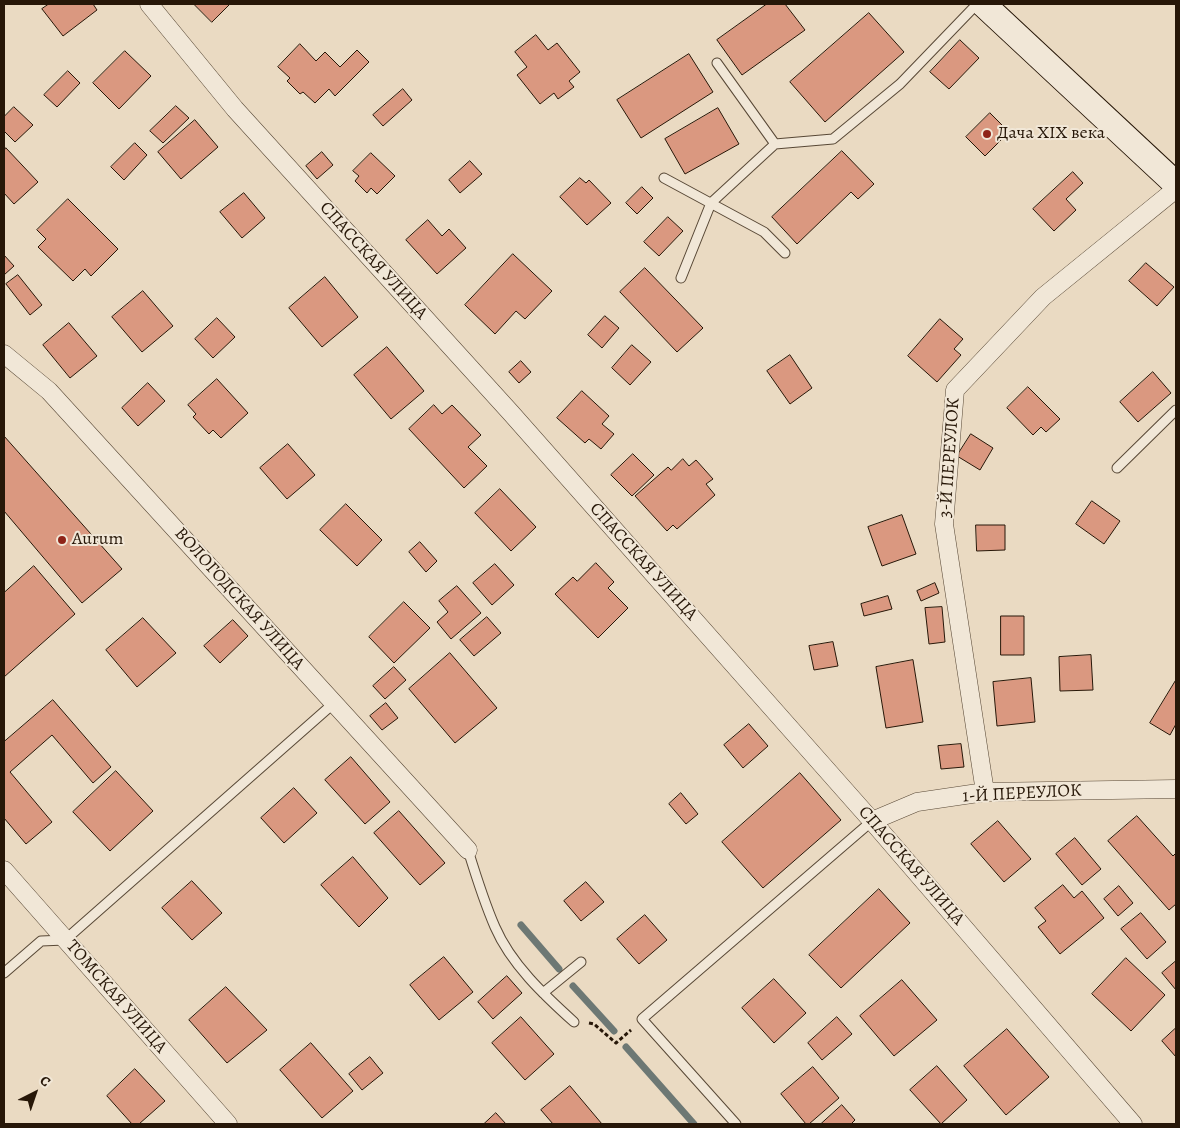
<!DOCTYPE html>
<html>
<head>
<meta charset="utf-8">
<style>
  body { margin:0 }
  #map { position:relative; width:1180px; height:1128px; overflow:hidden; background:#eadac2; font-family:Alegreya,serif }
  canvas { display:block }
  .frame { position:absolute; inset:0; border:5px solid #271708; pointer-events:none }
  .north { position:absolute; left:10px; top:1068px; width:50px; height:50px; -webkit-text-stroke:4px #f1e7d7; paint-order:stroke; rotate:41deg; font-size:14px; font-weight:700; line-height:20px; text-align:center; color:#271708 }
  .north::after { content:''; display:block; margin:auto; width:18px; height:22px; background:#271708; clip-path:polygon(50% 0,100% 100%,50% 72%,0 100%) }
</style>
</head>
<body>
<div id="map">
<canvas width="1180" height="1128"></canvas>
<div class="frame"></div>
<div class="north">С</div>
</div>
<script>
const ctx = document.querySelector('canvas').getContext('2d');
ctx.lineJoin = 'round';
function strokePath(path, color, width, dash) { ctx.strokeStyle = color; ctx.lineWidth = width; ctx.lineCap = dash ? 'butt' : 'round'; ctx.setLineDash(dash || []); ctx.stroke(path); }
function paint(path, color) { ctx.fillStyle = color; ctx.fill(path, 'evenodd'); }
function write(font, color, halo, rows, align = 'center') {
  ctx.font = font + ' Alegreya,serif'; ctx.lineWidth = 4; ctx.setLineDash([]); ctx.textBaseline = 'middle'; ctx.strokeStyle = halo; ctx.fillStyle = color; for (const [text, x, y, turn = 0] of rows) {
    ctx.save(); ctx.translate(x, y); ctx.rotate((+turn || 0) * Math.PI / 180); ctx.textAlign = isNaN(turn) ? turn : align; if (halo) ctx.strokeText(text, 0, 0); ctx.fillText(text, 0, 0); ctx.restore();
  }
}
strokePath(new Path2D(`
  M521,925l38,44
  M573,986l41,45
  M626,1047l68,77`), '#6d7874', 7);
const building = new Path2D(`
  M49,4h44l4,6 -34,26 -21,-27z
  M194,4h36l-18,18z
  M767,4h18l20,26 -63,45 -25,-35z
  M869,13l35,39 -79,70 -35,-40z
  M536,35l12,15 9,-7 23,29 -11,9 5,6 -16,12 -4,-6 -14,11 -23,-29 10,-8 -12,-15z
  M960,40l19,18 -30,31 -19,-17z
  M300,44l16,17 9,-9 15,15 17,-17 12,12 -34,34 -6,-7 -14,14 -12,-11 -3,2 -13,-13 3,-3 -12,-11z
  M125,51l26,25 -32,33 -26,-26z
  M689,54l24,38 -72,46 -24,-38z
  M68,71l12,12 -23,24 -13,-12z
  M403,89l9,11 -29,26 -10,-11z
  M176,106l13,12 -26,25 -13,-12z
  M14,107l19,18 -18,17 -11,-11v-14z
  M718,108l21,36 -54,30 -20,-35z
  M990,113l19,19 -24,24 -19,-19z
  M195,120l23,27 -37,32 -23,-27z
  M135,143l12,12 -23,25 -13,-13z
  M6,148l32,34 -24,22 -10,-11v-42z
  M842,151l32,33 -16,15 -7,-7 -54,52 -25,-27z
  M322,152l11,13 -16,14 -11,-13z
  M371,153l24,23 -18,18 -6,-6 -4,5 -12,-12 4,-5 -6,-5z
  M470,161l12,13 -22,19 -11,-13z
  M1073,172l10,11 -17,16 10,11 -22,21 -21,-22z
  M580,178l6,5 3,-3 22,23 -24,22 -27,-28z
  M642,187l11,11 -16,16 -11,-11z
  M244,193l21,25 -23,20 -22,-26z
  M68,199l50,50 -27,27 -6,-7 -12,12 -35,-34 8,-8 -9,-9z
  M668,217l15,14 -24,25 -15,-14z
  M428,220l14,16 7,-7 17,19 -29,26 -31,-34z
  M513,254l39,37 -27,28 -9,-8 -21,23 -30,-29z
  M4,255l10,11 -10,9z
  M1146,263l28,24 -17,19 -28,-25z
  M645,268l58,60 -26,24 -57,-60z
  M18,275l24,30 -12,10 -24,-31z
  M325,277l33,40 -36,30 -33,-39z
  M143,291l30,35 -31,26 -30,-35z
  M605,316l14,12 -17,20 -14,-13z
  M217,318l18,19 -22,21 -18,-19z
  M940,319l23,20 -9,10 7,6 -24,27 -29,-26z
  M69,323l28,33 -27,22 -27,-33z
  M632,345l19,17 -21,23 -18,-17z
  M387,347l37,44 -33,28 -37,-44z
  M790,355l22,33 -22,16 -23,-33z
  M521,361l10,11 -12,11 -10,-11z
  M1153,372l18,21 -33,29 -18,-20z
  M217,379l31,34 -27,25 -8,-8 -4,4 -16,-17 3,-3 -8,-9z
  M148,383l17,18 -27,25 -16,-18z
  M1028,387l32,32 -14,13 -5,-5 -8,8 -26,-27z
  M582,391l27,25 -7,8 12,10 -13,15 -12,-10 -4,4 -28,-25z
  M434,405l8,9 10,-9 29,30 -13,12 19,19 -23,22 -55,-59z
  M971,434l22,14 -13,22 -23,-14z
  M4,436l118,133 -40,34 -78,-92z
  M288,444l27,31 -28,24 -27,-31z
  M633,454l21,21 -22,21 -21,-21z
  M683,459l6,7 7,-6 17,19 -7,5 9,11 -38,34 -4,-4 -6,6 -32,-35 33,-29 3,3z
  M500,489l36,38 -25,24 -36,-38z
  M1092,501l28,20 -16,23 -28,-20z
  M346,504l36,36 -25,26 -37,-36z
  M902,515l14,39 -34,12 -14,-39z
  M976,525h29v25l-28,1z
  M420,542l17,19 -11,11 -17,-20z
  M596,563l18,19 -6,6 20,20 -30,30 -43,-44 18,-17 4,4z
  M495,564l19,21 -22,20 -19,-22z
  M34,566l41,48 -71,63v-84z
  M935,583l4,10 -18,8 -4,-10z
  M457,586l24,27 -30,26 -14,-17 11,-10 -9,-11z
  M888,596l4,13 -28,7 -3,-12z
  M404,602l26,26 -36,35 -25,-26z
  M942,607l3,35 -16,2 -4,-36z
  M1001,616h23v39h-23z
  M487,617l14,16 -27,23 -14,-16z
  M143,618l33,35 -39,34 -31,-37z
  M233,620l15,16 -28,27 -16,-17z
  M833,642l5,24 -24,4 -5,-24z
  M450,653l47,55 -42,35 -46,-54z
  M1091,655l2,35 -33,1 -1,-34z
  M913,660l10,62 -37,6 -10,-61z
  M394,667l12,13 -21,19 -12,-13z
  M1031,678l4,44 -38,4 -4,-44z
  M1176,680v44l-6,11 -20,-12z
  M53,700l58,67 -18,16 -41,-48 -42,37 42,50 -26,22 -22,-26v-76z
  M386,703l12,15 -16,12 -12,-14z
  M749,724l19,22 -25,22 -19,-23z
  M961,744l3,23 -23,2 -3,-23z
  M351,757l39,45 -25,22 -40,-44z
  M116,771l37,40 -43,40 -37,-39z
  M800,773l41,47 -78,68 -41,-46z
  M294,788l23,25 -33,30 -23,-25z
  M681,793l17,21 -12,10 -17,-20z
  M399,811l46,52 -25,22 -46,-52z
  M1137,816l36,40 3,-3v51l-7,6 -61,-69z
  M998,821l33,38 -27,23 -33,-38z
  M1075,838l26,31 -19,16 -26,-31z
  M353,857l35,41 -29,29 -38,-42z
  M192,881l30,32 -30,27 -30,-32z
  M586,882l18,20 -23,19 -17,-20z
  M1063,885l11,13 8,-7 22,27 -44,36 -22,-27 8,-6 -11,-13z
  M1119,886l14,17 -15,13 -14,-17z
  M879,889l31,34 -69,65 -32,-33z
  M1141,913l25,29 -19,17 -26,-30z
  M645,915l22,25 -28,24 -22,-25z
  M444,957l29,35 -34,28 -29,-35z
  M1126,958l39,37 -34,36 -39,-37z
  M1176,961v29l-14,-17z
  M507,976l15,17 -29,26 -15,-17z
  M774,979l32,34 -32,30 -32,-35z
  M902,980l35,40 -43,36 -34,-40z
  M226,987l41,43 -40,33 -38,-43z
  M521,1017l33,37 -29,26 -33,-37z
  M837,1017l15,17 -30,26 -14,-17z
  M1176,1028v29l-14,-16z
  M1007,1029l42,48 -43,38 -42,-49z
  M311,1043l42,48 -31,27 -42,-48z
  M370,1057l13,16 -21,17 -13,-16z
  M937,1066l30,34 -26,24 -31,-34z
  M813,1067l26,31 -30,26h-3l-25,-30z
  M135,1069l30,32 -26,23h-7l-25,-28z
  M570,1086l32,38h-49l-12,-14z
  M842,1105l13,15 -4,4h-30z
  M496,1113l10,11h-22z`);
paint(building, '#da9880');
strokePath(building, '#271708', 1);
const lane = new Path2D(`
  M717,63l58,81
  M664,178l100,54 21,21
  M681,278l30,-75 64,-59 58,-5 67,-55 77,-80
  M1117,468l59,-58
  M468,850c8,26 16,52 27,77 16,37 49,68 79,95
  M4,973l37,-32 24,-1 269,-237
  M543,993l38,-31
  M736,1124l-94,-105 230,-198`);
const street = new Path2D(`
  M149,4l86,105 276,304 361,408 261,303
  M4,354l45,37 419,459
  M985,792l-41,-268 11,-134 88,-93 133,-108
  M872,821l45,-19 68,-10 191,-3
  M4,870l224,254`);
const secondary = new Path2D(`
  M983,4l193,180`);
strokePath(lane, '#584836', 11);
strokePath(street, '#584836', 19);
strokePath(secondary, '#271708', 27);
strokePath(new Path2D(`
  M589,1023l5,1 22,19 15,-13`), '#271708', 3, [4, 2.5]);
strokePath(lane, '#f1e7d7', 9);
strokePath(street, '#f1e7d7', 18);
strokePath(secondary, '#f1e7d7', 25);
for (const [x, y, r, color] of [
  [987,134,5,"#8f2418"],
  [62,540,5,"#8f2418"]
]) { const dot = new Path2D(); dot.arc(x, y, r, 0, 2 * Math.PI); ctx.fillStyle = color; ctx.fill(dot); strokePath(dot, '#f1e7d7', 2); }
write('18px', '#271708', '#f1e7d7', [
  ["Дача XIX века",997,134],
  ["Aurum",72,540]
], 'left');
write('18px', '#271708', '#f1e7d7', [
  ["СПАССКАЯ УЛИЦА",373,261,48],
  ["3-Й ПЕРЕУЛОК",950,458,-86],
  ["СПАССКАЯ УЛИЦА",643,562,48],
  ["ВОЛОГОДСКАЯ УЛИЦА",239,599,48],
  ["1-Й ПЕРЕУЛОК",1022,794,-3],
  ["СПАССКАЯ УЛИЦА",911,866,49],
  ["ТОМСКАЯ УЛИЦА",116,997,49]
]);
</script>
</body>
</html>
